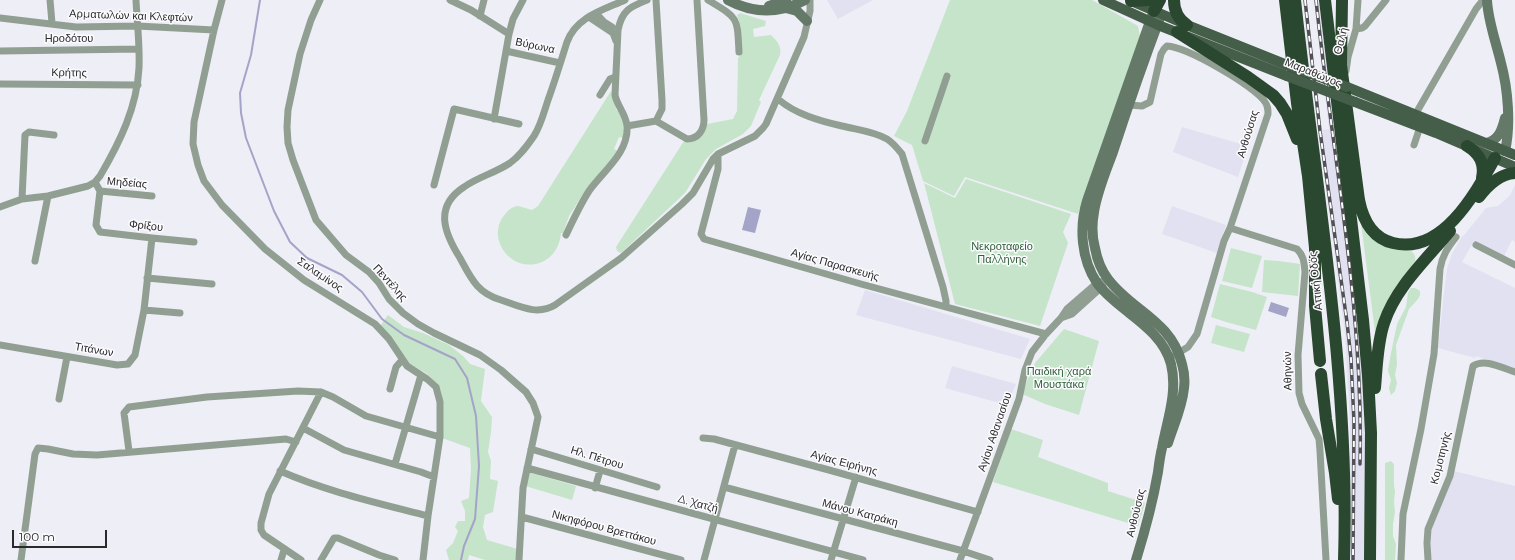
<!DOCTYPE html>
<html>
<head>
<meta charset="utf-8">
<style>
  body { margin:0 }
  #map { position:relative; width:1515px; height:560px; overflow:hidden; background:#eeeef6; font-family:Montserrat,sans-serif }
  canvas { display:block }
  .scale { position:absolute; left:12px; top:530px; width:95px; height:18px; box-sizing:border-box; border:2px solid #2a2a2d; border-top:0; padding-left:5px; font-size:12px; line-height:14px; white-space:nowrap; color:#2a2a2d; -webkit-text-stroke:3px #fcfcfe; paint-order:stroke }
</style>
</head>
<body>
<div id="map">
<canvas width="1515" height="560"></canvas>
<div class="scale">100 m</div>
</div>
<script>
const ctx = document.querySelector('canvas').getContext('2d');
ctx.lineJoin = 'round';
function paint(path, color) { ctx.fillStyle = color; ctx.fill(path, 'evenodd'); }
function strokePath(path, color, width, dash) { ctx.strokeStyle = color; ctx.lineWidth = width; ctx.lineCap = dash ? 'butt' : 'round'; ctx.setLineDash(dash || []); ctx.stroke(path); }
function write(font, color, halo, rows, align = 'center') {
  ctx.font = font + ' Montserrat,sans-serif'; ctx.lineWidth = 3; ctx.setLineDash([]); ctx.textBaseline = 'middle'; ctx.strokeStyle = halo; ctx.fillStyle = color; for (const [text, x, y, turn = 0] of rows) {
    ctx.save(); ctx.translate(x, y); ctx.rotate((+turn || 0) * Math.PI / 180); ctx.textAlign = isNaN(turn) ? turn : align; if (halo) ctx.strokeText(text, 0, 0); ctx.fillText(text, 0, 0); ctx.restore();
  }
}
paint(new Path2D(`
  M827,0h46l-35,19z
  M1303,0h3l16,130 7,-1 -15,-129h5l15,129 24,172 9,139v120h-17v-139l-5,-87 -35,-269z
  M1182,127l66,19 -10,31 -65,-25z
  M1515,185v57l-3,-2 -8,16 -27,-14 -6,4 -9,16 53,26v82l-39,-14 -1,2 -37,-10 6,-55 3,-24 5,-15 9,-16 4,-4 21,-26 12,-2 6,-5 6,-6z
  M1172,206l54,19 -9,28 -55,-19z
  M865,290l165,49 -9,20 -165,-44z
  M952,366l64,18 -9,21 -62,-17z
  M1454,471l61,15v74h-85l1,-32z`), '#e1e1f1');
paint(new Path2D(`
  M950,0h142l46,26 2,10 -62,178 -113,-37 -11,19 -31,-15 -11,-36 -18,-9 13,-25z
  M740,13l26,8 -1,5 -12,3 1,8 17,-2c6,6 11,11 9,20l-21,45 2,2 -10,24 -8,8 -27,15 -10,10 -21,34 -64,60 -4,-2 -1,-4 68,-106 6,1 17,-18 26,-5 4,-8 1,-53 4,-5 -2,-29 -3,-9z
  M611,91l5,18 8,10 -1,19 -4,-1 -5,12 4,2 -33,40 -16,25 -6,17h-2c-1,12 -7,24 -19,29 -31,13 -59,-26 -35,-50 2,-3 6,-5 10,-6 4,0 10,3 15,4l6,-4z
  M966,179l105,35 -8,18 5,11 -28,83 -85,-22 -31,-121 31,15z
  M1361,223l50,28c4,3 5,6 4,11l-37,70h-3z
  M1231,248l31,8 -10,32 -30,-7z
  M1264,260l15,1 21,3 -2,32 -36,-4z
  M1220,284l32,8 15,5 -11,33 -30,-8 -15,-5z
  M1411,288h4l5,3v4l-2,4 -9,10 -13,36 1,20 -2,10 2,8 -2,8 -4,4 -2,-7 2,-8 -3,-9 2,-13 7,-34 9,-17 2,-14z
  M388,315l16,12 19,6 26,12 14,11 7,8 15,5 -4,32 11,16 -1,15 -3,20 3,9 -1,18 8,2 -5,31 -8,3 -2,12 4,13 34,10v10h-36l-16,-5 -1,5h-19l-3,-10 7,-7 5,-12 -3,-4 3,-6h7v-10l-4,-10 8,-3 2,-29 -1,-21 -28,-10 1,-35 -2,-12 -4,-7 -11,-11 -17,-9 -16,-26 -13,-12z
  M1216,325l34,9 -6,18 -33,-9z
  M1064,329l35,12 -20,74 -34,-11 -23,-10 6,-16 7,-15z
  M1011,429l32,11 -5,17 70,26v8l37,12 -7,23 -145,-44z
  M1391,461l3,3v21l1,7 -1,9 1,11 -2,12v12l3,8 -1,16h-10v-97z
  M525,471l51,15 -4,14 -50,-15z`), '#c5e4ca');
paint(new Path2D(`
  M748,207l13,3 -6,23 -13,-3z
  M1271,302l18,6 -3,9 -18,-6z`), '#a4a3c8');
strokePath(new Path2D(`
  M260,0l-9,55 -11,38 1,20 5,25 28,73 16,31 17,16 35,17 20,17 20,27 22,16 51,24 12,19 9,38 3,50 -4,53 -11,27 -3,14`), '#a4a3c8', 2);
strokePath(new Path2D(`
  M50,0l2,23
  M222,0l-8,30 -20,92 -1,22 5,21 6,16 18,24 43,44 39,31 71,44 14,15 18,27 20,13 9,8 4,15v35l-12,79 -5,44
  M320,0l-9,20 -11,34 -12,56 -1,17 1,16 5,17 23,60 30,35 23,17 10,11 10,16 14,14 15,11 16,9 46,22 21,15 25,22 7,11 5,14 -15,71 -4,72
  M450,0l21,10 38,24
  M625,0c-22,10 -49,17 -58,42 -6,19 -12,39 -19,58 -4,12 -7,25 -14,36 -7,10 -14,20 -24,27 -15,10 -32,14 -46,24 -31,20 -19,47 -4,71 11,20 17,35 41,42 18,6 36,16 54,5l66,-47 61,-54 11,-11 20,-34 5,-5 37,-18 8,-8 3,-4 38,-87 6,-26v-11
  M656,0l6,100v9l-6,12
  M708,0c31,19 29,16 31,52
  M596,13l8,9 8,5
  M480,16l4,-16
  M589,17l24,16 3,8
  M0,18l76,9 61,-1 77,4
  M1356,29l6,-1 3,-2 21,-26
  M0,51l139,-2
  M506,51l54,12
  M1346,71l2,-14 8,-28 2,-29
  M0,84l138,1
  M600,95l10,-16 5,-2
  M778,99c17,15 42,22 64,27 16,4 31,5 45,13 5,3 11,10 15,15l41,133 3,14v6
  M1129,105l13,1 8,-4 11,-48 3,-5 3,-3c20,1 88,40 98,56 3,4 3,7 3,12l-38,114 -6,13 -27,93 -9,13 -13,8
  M1415,115l61,-106 7,-9
  M494,119l15,-85 4,-15 10,-19
  M627,126l29,-5 31,18c11,0 17,-9 17,-19l-7,-120
  M925,141l22,-65
  M1414,145l6,-18
  M718,154v15l-17,65 3,5 157,45 185,50
  M95,182l5,9 -4,34 4,7 52,6 42,4
  M434,185l20,-76 65,15
  M100,191l52,5
  M22,199l3,-64 4,-3 25,3
  M0,207l22,-8 26,-3 40,-10 7,-4 5,-6c20,-34 37,-69 39,-108 1,-23 -2,-46 -3,-68
  M1230,228l67,21c7,7 7,13 8,23l-7,83 1,38 3,11 17,35 1,12 6,109
  M566,235c7,-15 14,-30 23,-44 14,-20 40,-38 38,-65 -1,-12 -10,-20 -12,-31l3,-65c4,-20 12,-23 29,-30
  M1476,245l39,20
  M35,261l13,-65
  M147,278l65,6
  M144,310l36,3
  M1061,318l11,-4 31,-28
  M0,345l117,20 11,-1 7,-9 9,-45 8,-72
  M390,389l6,-22 6,-7
  M59,399l8,-42
  M303,428l41,22 77,22 13,5
  M703,438l11,1 115,31 149,42
  M531,449l126,38
  M129,451l-5,-38 5,-6 78,-10 91,-6 23,1 12,5 33,19 74,21
  M395,464l26,-89
  M527,468l336,92
  M280,471c48,21 98,32 148,45
  M724,487l239,64 27,9
  M595,488l5,-17
  M522,517l159,43
  M21,560l14,-106 3,-6 10,1 25,5 24,1 189,-16 10,3
  M281,560l3,-10
  M301,560l-37,-25 -3,-5v-7l8,-29 52,-102
  M321,560l13,-22h4l41,17 16,5
  M704,560l31,-115
  M831,560l25,-83
  M960,560l59,-161 6,-29 7,-18 14,-18 15,-16 6,-9 30,-26 11,-4
  M1401,560l2,-46 18,-85 13,-75 6,-85c2,-13 8,-22 16,-32
  M1428,560l-1,-17 1,-14 22,-53 23,-110c12,-8 29,2 42,6`), '#919f93', 7);
strokePath(new Path2D(`
  M728,0c26,14 51,14 77,0
  M1487,0c1,21 9,42 14,63 7,26 10,62 4,88
  M769,6l17,-6
  M786,8l11,3 10,10
  M1161,15c-17,45 -33,91 -48,137 -7,19 -16,40 -19,60 -2,11 -2,25 1,36 2,11 6,22 13,31 24,32 63,41 74,85 2,7 3,16 2,24 -2,20 -10,36 -16,55
  M1486,143c13,-3 16,-13 19,-25
  M1136,560c9,-29 17,-59 22,-88 1,-8 2,-16 4,-24 5,-28 16,-55 9,-84 -6,-23 -25,-38 -43,-52 -11,-9 -23,-18 -31,-29 -16,-24 -18,-56 -10,-82l66,-188`), '#647967', 10);
strokePath(new Path2D(`
  M1103,0l55,25 129,51
  M1131,1l56,24 100,40
  M1347,87l168,68
  M1355,102l81,31 79,34`), '#455e49', 10);
strokePath(new Path2D(`
  M1174,0c0,11 4,19 13,25
  M1285,0l12,103 11,73 7,72v58l5,55
  M1295,0c20,186 55,372 49,560
  M1325,0l38,320 5,56 3,57 -1,127
  M1342,0l-1,65 18,135c4,20 13,38 34,43 49,12 82,-49 102,-85
  M1131,1l18,-1
  M1154,11l6,-11
  M1177,32l71,45 25,18 7,8 7,11 10,25
  M1467,146c13,8 18,18 15,32
  M1479,197c9,-12 20,-23 36,-24
  M1321,374l5,45 9,54 3,26
  M1375,388c2,-21 2,-44 9,-65 12,-36 42,-63 66,-92`), '#2a472f', 12);
const rail = new Path2D(`
  M1305,0l15,131 27,191 4,37 3,63 -1,138
  M1316,0c16,154 48,308 44,464`);
strokePath(rail, '#515155', 3.5);
strokePath(rail, '#fcfcfe', 2, [6]);
strokePath(new Path2D(`
  M1287,65l60,22
  M1287,76l68,26`), '#455e49', 10);
write('11px', '#2a2a2d', '#fcfcfe', [
  ["Αρματωλών και Κλεφτών",131,16,2],
  ["Ηροδότου",69,39],
  ["Θαλή",1341,41,-76],
  ["Βύρωνα",535,46,12],
  ["Κρήτης",69,73,1],
  ["Μαραθώνος",1313,73,22],
  ["Ανθούσας",1248,134,-73],
  ["Μηδείας",127,183,5],
  ["Φρίξου",146,226,6],
  ["Αγίας Παρασκευής",835,265,16],
  ["Σαλαμίνος",320,275,34],
  ["Αττική Οδός",1316,281,-96],
  ["Πεντέλης",390,283,48],
  ["Τιτάνων",94,350,10],
  ["Αθηνών",1288,371,-91],
  ["Αγίου Αθανασίου",995,432,-71],
  ["Ηλ. Πέτρου",597,458,17],
  ["Κομοτηνής",1441,458,-76],
  ["Αγίας Ειρήνης",844,463,15],
  ["Δ. Χατζή",698,504,15],
  ["Μάνου Κατράκη",860,513,15],
  ["Ανθούσας",1136,513,-76],
  ["Νικηφόρου Βρεττάκου",604,528,15]
]);
write('11px', '#2f603a', '#fcfcfe', [
  ["Νεκροταφείο",1002,247],
  ["Παλλήνης",1002,260],
  ["Παιδική χαρά",1059,372],
  ["Μουστάκα",1059,385]
]);
</script>
</body>
</html>
